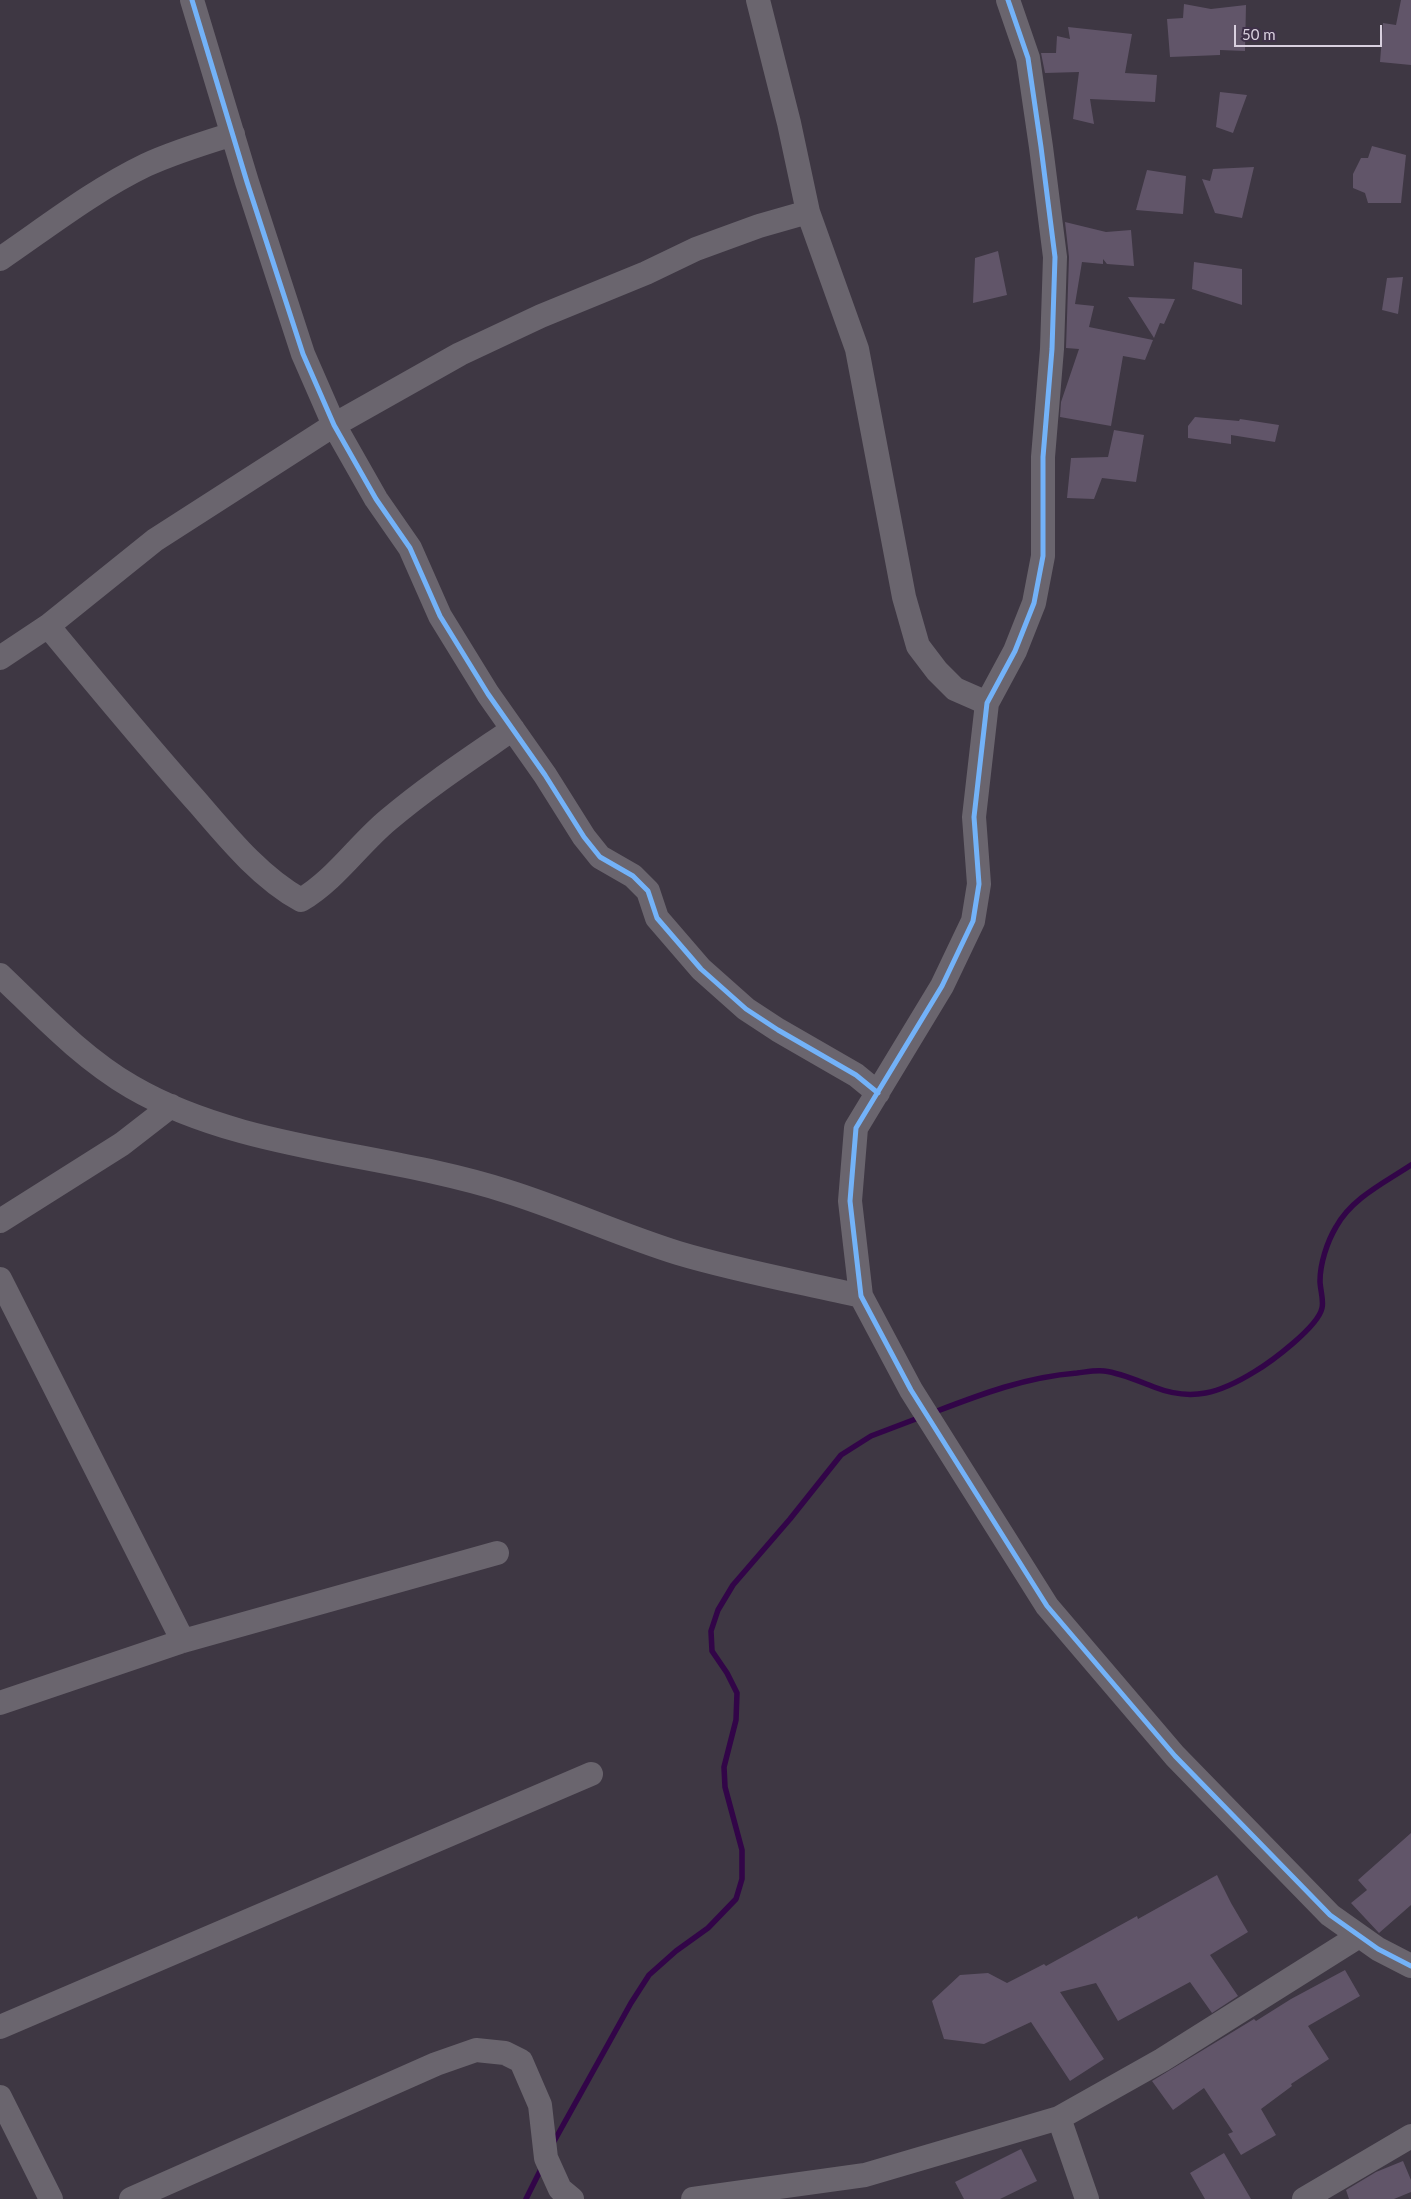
<!DOCTYPE html>
<html>
<head>
<meta charset="utf-8">
<style>
  body { margin:0 }
  #map { position:relative; width:1411px; height:2199px; overflow:hidden; background:#3e3743; font-family:Lato,sans-serif }
  canvas { display:block }
  .scale { position:absolute; left:1234px; top:25px; width:148px; height:22px; box-sizing:border-box; border:2px solid #d9d0df; border-top:0; padding-left:6px; font-size:15px; line-height:18px; white-space:nowrap; color:#d9d0df; -webkit-text-stroke:4px #3f3149; paint-order:stroke }
</style>
</head>
<body>
<div id="map">
<canvas width="1411" height="2199"></canvas>
<div class="scale">50 m</div>
</div>
<script>
const ctx = document.querySelector('canvas').getContext('2d');
ctx.lineJoin = 'round';
function strokePath(path, color, width, dash) { ctx.strokeStyle = color; ctx.lineWidth = width; ctx.lineCap = dash ? 'butt' : 'round'; ctx.setLineDash(dash || []); ctx.stroke(path); }
function paint(path, color) { ctx.fillStyle = color; ctx.fill(path, 'evenodd'); }
strokePath(new Path2D(`
  M932,1413c47,-18 93,-36 145,-40 9,-1 18,-3 27,-2 17,2 34,10 50,16 38,15 66,6 100,-15 17,-10 64,-45 68,-64 2,-8 -2,-19 -2,-27 0,-17 7,-39 16,-54 16,-29 48,-44 75,-62
  M552,2145l79,-142 18,-28 27,-24 32,-23 28,-29 6,-20v-29l-17,-63 -1,-20 12,-47 1,-27 -10,-20 -15,-22 -1,-20 7,-21 15,-25 57,-66 51,-64 30,-19 50,-19
  M526,2199l17,-34`), '#320548', 5.5);
paint(new Path2D(`
  M1401,0h10v65l-31,-3 3,-39 13,2z
  M1184,4l27,5 35,-4 -1,46 -25,-1v5l-50,2 -3,-38 16,-1z
  M1068,27l64,7 -7,39 32,2 -2,27 -65,-3 4,25 -21,-5 6,-47 -34,1 -4,-20h15l1,-17 13,3z
  M1220,92l27,3 -14,38 -17,-6z
  M1372,146l34,9 -5,48h-33l-3,-10 -12,-5v-14l8,-16h7z
  M1254,167l-12,51 -27,-5 -13,-34 8,2 3,-12z
  M1147,170l39,6 -3,38 -47,-4z
  M1065,222l41,10 25,-2 3,36 -27,-2 -4,-5v5l-21,-2 -7,42 19,2 -5,21 64,13 -8,20 -22,-4 -12,70 -51,-9 1,-15 18,-53 -13,-1 3,-91z
  M998,251l9,44 -34,8 2,-45z
  M1194,262l48,7v36l-50,-16z
  M1403,277l-5,37 -16,-4 5,-32z
  M1128,297l47,2 -11,25 -4,-1 -6,15z
  M1195,417l44,4 1,-2 39,6 -4,17 -44,-7v9l-43,-6v-12z
  M1114,430l30,5 -8,47 -34,-4 -8,21 -27,-1 4,-40 37,-1z
  M1411,1833v72l-32,28 -28,-30 16,-13 -9,-10z
  M1217,1875l14,28 17,29 -38,23 28,41 -26,17 -22,-31 -72,39 -22,-38 -36,9 44,67 -34,22 -39,-59 -47,22 -40,-5 -12,-38 28,-26 28,-2 19,10 37,-19 2,2 91,-50 1,3z
  M1345,1970l15,26 -52,30 21,33 -38,25 1,2 -31,23 15,26 -35,20 -13,-21 5,-2 -29,-44 -31,22 -21,-29 102,-62 2,2 35,-22z
  M1021,2149l16,32 -37,18h-36l-9,-17z
  M1224,2153l27,46h-46l-15,-26z
  M1403,2161l8,19v12l-17,7h-45l-3,-9 30,-18z`), '#615569');
strokePath(new Path2D(`
  M192,0l55,182 56,172 31,71 42,74 34,49 30,68 48,78 57,81 39,62 16,20 33,19 15,15 9,27 44,51 45,40 32,21 78,45 22,18
  M758,0l31,123 19,89 49,137 47,248 14,49 19,25 18,18 32,14
  M1008,0l20,58 13,89 14,110 -3,92 -9,108v99l-9,47 -19,48 -28,52 -13,114 5,67 -6,37 -31,65 -86,142 -6,73 11,95 50,94 136,216 128,150 155,159 48,34 33,17
  M0,259c47,-32 94,-69 146,-94 28,-13 58,-22 87,-31
  M48,626c50,60 99,120 151,178 30,35 62,74 102,96 34,-20 57,-55 87,-80 40,-34 83,-62 125,-91
  M0,658l48,-32 107,-86 179,-115 126,-71 81,-38 105,-43 50,-24 63,-23 49,-14
  M0,975c41,39 82,83 132,112 110,64 253,65 374,104 58,18 114,44 172,62 60,18 122,29 183,43
  M0,1221l122,-77 49,-38
  M0,1279l183,362
  M0,1703l183,-62 314,-88
  M0,2027l591,-253
  M0,2097l51,102
  M1059,2118l28,81
  M131,2199l305,-135 40,-14 29,3 16,8 19,44 6,53 14,31 12,10
  M693,2199l172,-24 194,-57 103,-58 197,-124
  M1304,2199l107,-63`), '#6a656e', 24);
strokePath(new Path2D(`
  M192,0l55,182 56,172 31,71 42,74 34,49 30,68 48,78 57,81 39,62 16,20 33,19 15,15 9,27 44,51 45,40 32,21 78,45 22,18
  M1008,0l20,58 13,89 14,110 -3,92 -9,108v99l-9,47 -19,48 -28,52 -13,114 5,67 -6,37 -31,65 -86,142 -6,73 11,95 50,94 136,216 128,150 155,159 48,34 33,17`), '#73b2f8', 5);
</script>
</body>
</html>
